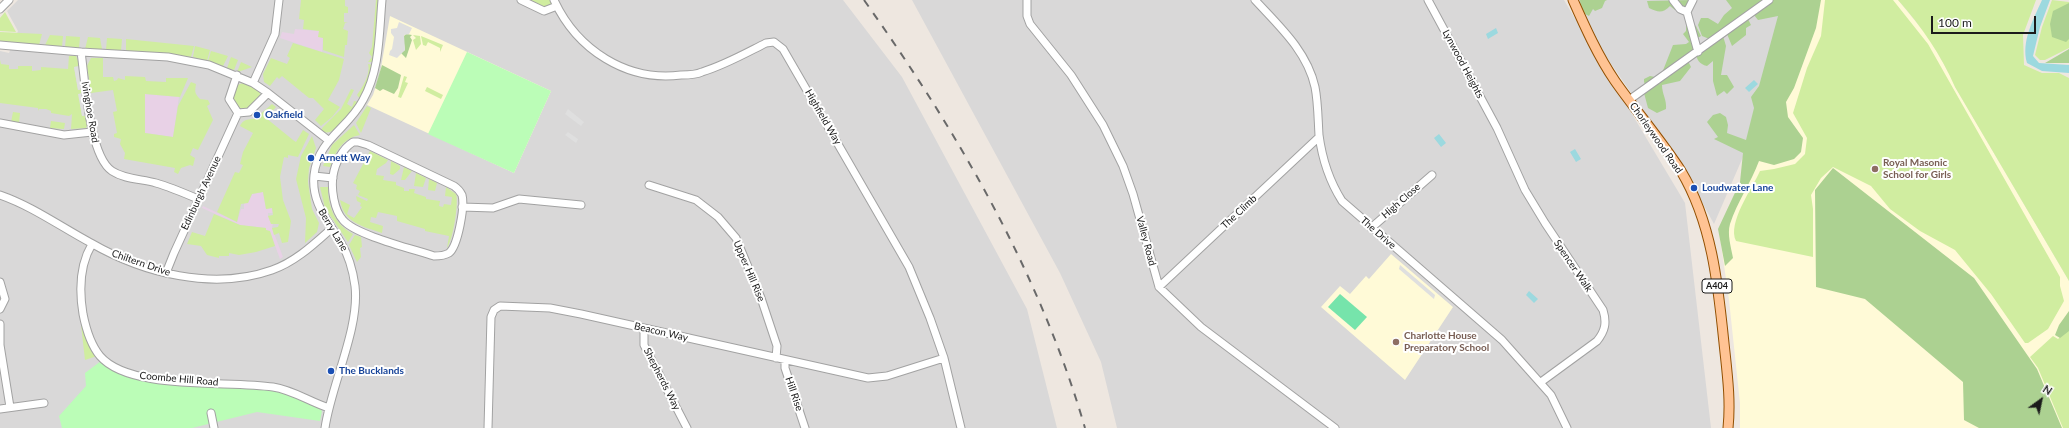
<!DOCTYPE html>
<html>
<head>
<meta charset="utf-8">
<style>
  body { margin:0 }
  #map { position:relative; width:2069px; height:428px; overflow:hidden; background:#eee7e0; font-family:Lato,sans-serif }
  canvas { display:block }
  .north { position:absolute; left:2021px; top:380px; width:40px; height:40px; -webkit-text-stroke:3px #fff; paint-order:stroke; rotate:33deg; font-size:11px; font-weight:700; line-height:16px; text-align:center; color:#1b1b1b }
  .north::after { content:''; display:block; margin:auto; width:14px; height:18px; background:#1b1b1b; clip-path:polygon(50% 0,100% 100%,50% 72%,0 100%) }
  .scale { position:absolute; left:1931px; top:16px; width:105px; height:18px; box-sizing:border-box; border:2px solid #1b1b1b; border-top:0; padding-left:5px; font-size:12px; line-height:14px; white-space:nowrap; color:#1b1b1b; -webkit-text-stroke:3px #fff; paint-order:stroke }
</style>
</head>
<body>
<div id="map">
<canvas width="2069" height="428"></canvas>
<div class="north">N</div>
<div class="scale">100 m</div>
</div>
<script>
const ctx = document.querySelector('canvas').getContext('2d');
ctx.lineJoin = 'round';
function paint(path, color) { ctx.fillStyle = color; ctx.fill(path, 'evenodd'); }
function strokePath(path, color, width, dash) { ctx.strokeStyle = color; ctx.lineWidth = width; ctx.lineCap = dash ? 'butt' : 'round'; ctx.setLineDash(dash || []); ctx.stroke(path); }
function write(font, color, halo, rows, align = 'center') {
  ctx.font = font + ' Lato,sans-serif'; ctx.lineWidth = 4; ctx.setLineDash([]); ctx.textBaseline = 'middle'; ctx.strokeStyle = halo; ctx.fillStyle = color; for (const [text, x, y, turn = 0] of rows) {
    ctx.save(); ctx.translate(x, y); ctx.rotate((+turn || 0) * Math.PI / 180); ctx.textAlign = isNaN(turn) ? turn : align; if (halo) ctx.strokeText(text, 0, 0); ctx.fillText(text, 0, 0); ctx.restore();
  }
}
paint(new Path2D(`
  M18,0h825l59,77 125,232 30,119h-1057v-377l9,2 9,-22 -11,-20z
  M912,0h652l121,203 26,225h-594l-16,-66 -41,-89z
  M1577,0h225l-25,78 -63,146 -29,-53 -89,-129z`), '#d9d8d8');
paint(new Path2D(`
  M295,29l24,2 4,7 -1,14 -42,-14 2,-6 12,2z
  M145,94l34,3 -6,40 -28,-4z
  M263,192l3,17 6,-1 1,5h-5v3l3,7h2l-1,5 11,29 -3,2 -10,-27 -4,-2v-2l-26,-3 -38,-17 1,-2 34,16 4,-13h3v-5l2,-2 2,1 4,-9z`), '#e8d1e6');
paint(new Path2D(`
  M1810,0h88l31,38 22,39 4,10 114,194v147h-329v-25l-11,-103 -9,-63 51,-118z
  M390,16l161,75 -37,82 -147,-68 6,-10 7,-22z
  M1391,254l62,53 -48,73 -84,-73 19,-21 10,8 16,-18 3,3z`), '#fffad7');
paint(new Path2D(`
  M301,0h44v6l3,1v6h-4v9l4,1h-3l-2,6 5,2 -1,14h-2l-1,12 -21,-7v-12l-5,-1 1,-6 -16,-2 1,-9 -5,-1z
  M376,0h5l-8,62h-5l4,-5 -3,-4 3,-6z
  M521,0h33l-4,9z
  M1825,0h68l35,44 132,233v9l4,15 -16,28 -20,14h-3l-34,-49 -36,-44 -35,-19 -30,-22 -19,-23 -38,-19 -12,11 -10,17 2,14v48l-77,-16c-9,-18 16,-52 24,-70l14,-2 21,-5 10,-10 2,-16 -14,-25 14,-45 14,-32z
  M1898,0h138l-13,35 1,30 18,8h17l10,5v203l-114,-194c-14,-32 -33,-60 -57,-87z
  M2052,0l17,2v46l-24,12h-5l-5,-5 7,-28z
  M5,12l11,20 -16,-1v-13z
  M0,32l42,2 -3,11 -39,-3z
  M50,35l13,1 -1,11 -17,-2z
  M413,35l7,1 1,8 -5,6 -3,-10 3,-2z
  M66,36l14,1 -1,11 -14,-1z
  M421,36l22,9 -3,7v-4l-12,-6 -2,4 -3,-1z
  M88,37l12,1 2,11h-17z
  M107,38l15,1 -1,12 -15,-1z
  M126,39l68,7 -3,11 -32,-4 -33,-2z
  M293,43l51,16 -5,21 -11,20 12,7 -8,10 -11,9 -6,-6 9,-11 -11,-11h-4l-27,-22 -3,3 -2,-2 -7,9 -6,-4 -1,-8 8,-16 16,6 3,-6 -3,-2z
  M195,46l15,4 -3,11 -14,-4z
  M211,51l17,5 -5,10 -15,-5z
  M69,56h7l4,10 -6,1 4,23 4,-1 1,4 -4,1 3,22 6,-1v9l-2,4 -15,1 1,-15 -3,2 -18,-3v-2l-5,-2h-7l-1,2v-3l-38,-5v-43l1,4 8,1v4h9v-3h14v5l9,-1v-3l27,2z
  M231,57l7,3 -4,10 -7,-2z
  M91,58h12v19h10l1,4 3,-1 1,-2 7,2v-4l20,1 1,4 20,1v-4h22l-8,19 -35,-3v39l28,4 5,-31 13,-24 5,2c-1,7 -2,9 4,15l8,1 2,4 -3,2 6,14 -15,30 -5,-2 -3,7 5,3 -2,8 -3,-1 -9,3 -3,6 -4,-2 1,-4 -51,-9 1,-6 -5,-9 1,-5 -7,-2v-3l3,-1 -4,-21 4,-1 -4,-21 -22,3 -4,-27z
  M241,62l11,5 -14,5h-1z
  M368,64l5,1 -5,17 -8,17 -3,-4c5,-7 14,-21 11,-31z
  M404,76l3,1 -2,5 3,1 -7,15 -3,-1z
  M243,83l15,7 3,5 -12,14 -5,1 -7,-4 -4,-7 4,-14z
  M427,87l16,8 -2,4 -16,-8z
  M351,89l3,1 -7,14 5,3 2,-6 5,1c-7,9 -21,34 -36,30l-2,-2 2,-3 18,-18z
  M272,104l4,3 -10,11 27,22 3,2 7,-12 6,4 -11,23 -10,-2v3l-4,-1 -4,20 3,23 8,21 -3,21 -6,1 -3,-10 -5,2 -2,-7 6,-1 1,-3h-8l-3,-8 5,-1 -1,-7 -6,1 -3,-17 -11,2 -4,9 -7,1 -4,18 -20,-10 18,-40 4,1 4,-8 -3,-1 3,-12 10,-19 -13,-7c4,-9 13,-6 19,-8l-1,-2z
  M367,106l4,2 -10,25 -5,-10z
  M13,112l7,1 -1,10 -8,-1z
  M51,121l14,2 -1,6 -14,-1z
  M354,125l6,10c-17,3 -25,17 -30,32l-7,-1 9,-21z
  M312,136l4,12 -7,20 -1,14 4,27 7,14 -2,9 -12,11 1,-25 -10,-39 5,-23z
  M370,151l18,9 -2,3 -9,6 -1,6 8,1 -1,4 13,2v3l8,3v3h5v-2h6l-1,4 12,4v2l14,2 -1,5 4,1 1,-3 7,1 1,-8 -7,-1 1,-9 10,7c3,9 -3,46 -9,54l2,-12 -24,-5v-2l-28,-8v-5l-19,-4 -2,6 -5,-1 -1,5 13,4 -1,7c-20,-7 -38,-10 -42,-33l10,5 -3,9 7,4 8,-11 -2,-1 1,-3 -4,-2 -1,-5 11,5 1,-2 -10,-4 2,-4 -4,-2 1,-4 -4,-2z
  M391,161l9,5v3l-7,6 -3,-1z
  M404,167l8,4 -7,9h-4z
  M416,173l10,5 -3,9 -9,-1z
  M429,179l8,4 -2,8 -7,-1z
  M320,187h8c0,21 7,37 25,47l-5,8 -23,-34z
  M214,214l26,11 26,3v2l4,1 5,15 -19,6 -17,3 -10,-2v3h-10v2l-12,-3 -6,-9 -14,-2 5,-12 13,4z
  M355,235l6,2 1,10 -2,1 1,9 -4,5 -8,-17z
  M81,325h1l15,31 -12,4z
  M2069,329v99h-6l-25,-60 -8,-11 23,-21 5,3z`), '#d0eda0');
paint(new Path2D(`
  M1580,0h27l-2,1 -3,7 -7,3 -2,-2 -4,7 -8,-4z
  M1692,0l-7,9 -5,-4 -5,5 -5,-4c-7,7 -11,7 -21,2l-2,-7z
  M1726,0h37l-17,14 20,-14h55l-5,28 -22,60 -8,14 2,15 15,21 -2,14 -7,7 -20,6 -15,-4c-8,22 -22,41 -29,63 -3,10 1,23 3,34l-8,8 -7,-37 22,-47 3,-29 -29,-14 4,-2 -11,-15 6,-7 7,-2 6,4 2,8 -1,8 19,7 8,-32 -3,-11 8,-11 19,-70 -20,4 -4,-5 -6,4 3,6 -5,3v7l-14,11 -5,-12 -4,2 3,10 -5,29h6l7,12 -7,7 -3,-3 -7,5 -4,-15v-20l-6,5c-8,-2 -10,-6 -12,-15l17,-11 -10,-4 -4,-11 3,-7h7l10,6 6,-9 8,-7z
  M2069,3v36l-3,3 -14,-5 -2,-13 3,-13z
  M1693,24l3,2 5,10 -5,3 -2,13 -6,9 3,6 -11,14 -18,4c0,9 5,15 4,24l-9,4 -9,-5 -4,-15 2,-7 -2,-4v-3l6,-3 5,1 7,-4 11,-28 13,-1 3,-2 -6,-8 3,-3v-5z
  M406,34l6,1 -2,2 2,3 -6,18 -5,-5 4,-3 -2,-13z
  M2069,49v14h-24z
  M382,65l19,10 -3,13 -4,6 -11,-5 -3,2 -5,-3z
  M1833,168l141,110 63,91 25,59h-83l-15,-8 -1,-38 -98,-83 -49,-12 -1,-97z
  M2069,311v20l-9,7 -5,-3 4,-10z`), '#acd191');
paint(new Path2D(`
  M467,52l84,39 -37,82 -86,-39z
  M101,361c40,38 138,15 192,35 10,3 21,7 29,15l-2,10 -63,-9 -65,16h-130l-3,-12 27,-30 -1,-13z`), '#bbfdb7');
paint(new Path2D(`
  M1340,294l27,23 -12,13 -27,-23z`), '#76e4ab');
paint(new Path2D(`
  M399,22l13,6 -3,6 -5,1 1,15 -8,8 -8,-3 1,-4 2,-2 2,-12 -3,-4v-4l6,-1z
  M80,66l4,23 -6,1 -4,-23z
  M84,93l4,22 -6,1 -4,-22z
  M568,109l16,13 -3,4 -16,-12z
  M568,132l10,7 -2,4 -11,-8z
  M1400,265l35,30 -1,4 -35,-30z`), '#dfdfdf');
paint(new Path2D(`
  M2042,0h8l-10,27 -7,29 6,7 30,2v8l-27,-2 -15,-8c-6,-21 6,-43 15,-63z
  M1496,28l2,5 -10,6 -2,-5z
  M1754,80l4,4 -9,8 -4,-4z
  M1439,134l7,9 -5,4 -7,-9z
  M1575,149l6,10 -5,3 -6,-10z
  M1529,291l9,8 -4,4 -8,-8z`), '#9cd9df');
const minor = new Path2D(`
  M521,0l23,11 13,-5
  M554,0c23,50 73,82 127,75 7,0 15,0 21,-3 23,-7 44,-19 64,-29l8,-1 9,7 126,218 21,51 14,40 17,70
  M1027,0v16l3,8 41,51 32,50 20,41 10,28 26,93 42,40 134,101
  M1255,0c24,26 52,51 60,87 3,15 3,32 4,48 3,23 11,47 23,66l160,139 49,55 16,33
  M1428,0l69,128 28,62 20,33 58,87c4,13 2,21 -6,31l-56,41
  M1673,0l7,9 7,3
  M1693,0l-6,12 11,40
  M0,9l9,-9
  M0,45l81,7 87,5 41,8 44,18 15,10 60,47
  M81,52c4,27 8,104 31,119 12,8 29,8 44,12 14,4 28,10 42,16
  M237,75l-8,24 9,14 11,-1 19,-19
  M253,83l22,-49 4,-34
  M1629,100l140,-100
  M0,123l64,12 28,-3
  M353,142h5l10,3 86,41c3,2 6,5 8,9 3,11 -4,51 -13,58 -5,3 -10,3 -15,3 -21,-7 -79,-21 -91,-36 -9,-10 -12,-31 -10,-44 2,-13 9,-27 20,-34z
  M314,176l19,2
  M649,185l47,15 22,17 18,21 25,60 16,48 -1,12
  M0,195c32,11 61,32 91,48 52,30 122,48 181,27 23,-8 41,-25 59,-41
  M462,207l31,1 26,-9 62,6
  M1371,228l61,-53
  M92,244c-13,22 -13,46 -9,70 3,15 7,30 17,42 30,35 128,24 173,31 20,3 37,15 56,21
  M166,273l8,-20 64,-140
  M0,282l5,17 -5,10
  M1159,287l160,-150
  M0,324v21l10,62
  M644,329v16l43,83
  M785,360v8l20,60
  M0,409l44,-6
  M211,413l3,15
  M325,428c6,-43 35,-100 30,-142 -2,-15 -6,-30 -14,-43 -13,-23 -30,-40 -27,-68 4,-36 34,-46 49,-75 17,-30 16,-66 19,-100
  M488,428l3,-111 3,-7 6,-4 50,2 31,6 287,64 19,-2 57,-18`);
const major = new Path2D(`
  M1573,0c12,27 25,56 42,81 21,30 46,59 66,90 31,52 37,113 43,172 3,29 7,57 4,85`);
strokePath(minor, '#a2a2a2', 9);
strokePath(major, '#924f00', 11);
strokePath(minor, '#fff', 7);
strokePath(major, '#ffc393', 9);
strokePath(new Path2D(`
  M864,0c93,131 176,273 221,428`), '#696969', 2, [8, 8]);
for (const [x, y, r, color] of [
  [257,115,4,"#1a4fb4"],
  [311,158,4,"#1a4fb4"],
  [1875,169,4,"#8d6e63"],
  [1694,188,4,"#1a4fb4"],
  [1396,342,4,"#8d6e63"],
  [331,371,4,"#1a4fb4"]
]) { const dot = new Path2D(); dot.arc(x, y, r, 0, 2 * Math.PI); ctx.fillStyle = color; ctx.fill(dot); strokePath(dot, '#fff', 1.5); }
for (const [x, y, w] of [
  [1717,286,30]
]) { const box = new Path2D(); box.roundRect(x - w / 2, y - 7, w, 14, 3); ctx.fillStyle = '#fff'; ctx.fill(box); strokePath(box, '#1b1b1b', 1); }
write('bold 9px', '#1b1b1b', null, [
  ["A404",1717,286]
]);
write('10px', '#1b1b1b', '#fff', [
  ["Lynwood Heights",1463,64,62],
  ["Ivinghoe Road",90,112,80],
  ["Highfield Way",823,117,60],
  ["Chorleywood Road",1656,138,55],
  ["Edinburgh Avenue",201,193,-65],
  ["High Close",1401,201,-41],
  ["The Climb",1239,212,-43],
  ["Berry Lane",333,230,59],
  ["The Drive",1378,233,41],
  ["Valley Road",1146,241,75],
  ["Chiltern Drive",141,263,19],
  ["Spencer Walk",1573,266,56],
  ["Upper Hill Rise",749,271,67],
  ["Beacon Way",661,332,13],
  ["Coombe Hill Road",179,379,5],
  ["Shepherds Way",662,379,63],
  ["Hill Rise",794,394,71]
]);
write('bold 10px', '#164399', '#fff', [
  ["Oakfield",265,115],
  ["Arnett Way",319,158],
  ["Loudwater Lane",1702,188],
  ["The Bucklands",339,371]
], 'left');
write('bold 10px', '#785e54', '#fff', [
  ["Royal Masonic",1883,163],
  ["School for Girls",1883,175],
  ["Charlotte House",1404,336],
  ["Preparatory School",1404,348]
], 'left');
</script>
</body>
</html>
